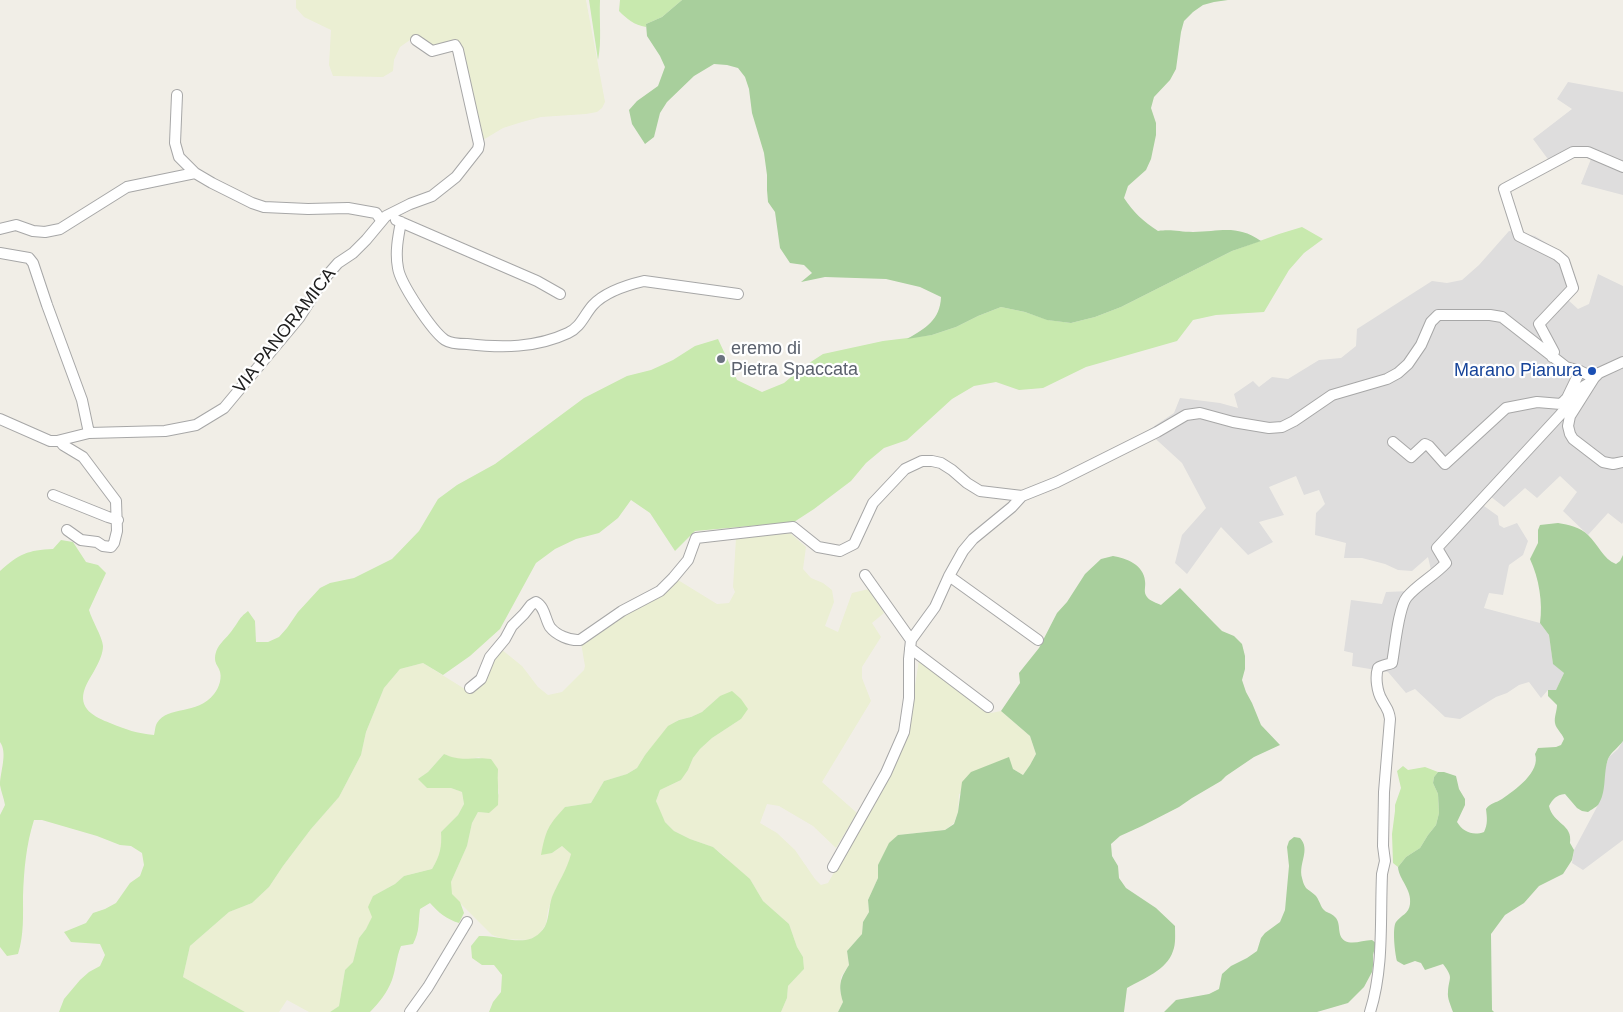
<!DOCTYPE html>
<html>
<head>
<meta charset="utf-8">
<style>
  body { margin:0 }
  canvas { display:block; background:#f1eee7 }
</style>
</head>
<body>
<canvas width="1623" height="1012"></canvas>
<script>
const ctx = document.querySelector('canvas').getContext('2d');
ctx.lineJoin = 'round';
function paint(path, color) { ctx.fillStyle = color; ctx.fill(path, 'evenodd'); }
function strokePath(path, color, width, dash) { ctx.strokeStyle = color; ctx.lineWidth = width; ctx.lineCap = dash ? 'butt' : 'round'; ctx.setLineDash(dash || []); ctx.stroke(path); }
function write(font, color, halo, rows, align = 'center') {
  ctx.font = font + ' Helvetica,sans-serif'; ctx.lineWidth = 4.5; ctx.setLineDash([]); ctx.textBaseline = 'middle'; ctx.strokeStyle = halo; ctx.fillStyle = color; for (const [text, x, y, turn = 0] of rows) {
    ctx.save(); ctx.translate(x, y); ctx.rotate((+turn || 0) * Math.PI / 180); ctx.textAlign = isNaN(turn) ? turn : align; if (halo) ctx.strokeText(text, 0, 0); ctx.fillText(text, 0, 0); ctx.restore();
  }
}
paint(new Path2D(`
  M1568,82l55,10v103l-42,-11 10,-25 -3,-3 -19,2 -16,8 -20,-27 39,-30 -15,-10z
  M1509,231l26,5 33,20 10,31 -11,12 11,10 11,-5 9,-30 25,12v236l-1,2 -14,-11 -20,22 -25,-24 14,-19 -17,-16 -23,22 -12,-10 -21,19 -14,-11 -6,10 14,10 1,9 5,3 13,-5 11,18 -5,14 -14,10 -6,30 -14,-2 -5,15 56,15 9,12 4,28 11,10 -8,17h-8l-7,8 -12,-16 -10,3 -12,8 -11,4 -36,22 -15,-2 -30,-28 -9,4 -18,-21 -36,-6 1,-13 -9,-2 7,-51 31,4 4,-12 24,-1 21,-21 -3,-13 -16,14 -14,-1 -13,-6 -23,-6h-18l2,-15 -31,-8 1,-22 9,-9 -6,-14 -15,5 -8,-19 -27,11 15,28 -25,7 14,20 -25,13 -27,-28 -34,47 -12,-11 7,-28 24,-27 -24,-45 -35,-32 27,-18 6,-15 40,5 18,5 -4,-14 19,-13 6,6 13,-10 16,2 31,-19 22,-2 15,-12 1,-17 75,-48 15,2 15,-3 17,-15z
  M1623,741v99l-40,30 -11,-7 2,-13 24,-45 6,-34 5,-14 9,-8z`), '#dedddd');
paint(new Path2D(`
  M296,0h290l19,102 -3,6 -5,4 -11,2 -45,3 -19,5 -19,6 -20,12 -23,-91 -6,-10 -9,6 -12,3 -23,-8 -10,7 -6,13 -1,11 -10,6 -50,-1 -4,-11 2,-35 -27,-13 -8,-9z
  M790,533l16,14 -3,22 8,9 12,5 9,7 2,12 -9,24 13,6 14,-39 17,-4 15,24 -12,10 9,14 -19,30v11l9,23 -49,81 35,31 -21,35 -23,-22 -34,-20 -12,-2 -7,19 17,10 18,17 20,29 6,6 7,-2 65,-115 14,-31 12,-77 72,53 10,-2 29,25 6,18 -6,11 -7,10 -10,-6 -54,25 -1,18 -4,11 -9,7 -47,5 -20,30v13l-10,22 1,12 -6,10 -1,12 -15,17 2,14 -8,12 -1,13 3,12 -5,10h-57l6,-14 1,-12 16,-17 -1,-12 -6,-10 -8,-23 -26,-23 -13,-22 -19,-15 -8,-9 -10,-8 -23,-8 -16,-8 -9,-9 -5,-10 -4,-11 4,-11 21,-10 7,-10 5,-12 7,-9 12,-11 29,-19 -21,-23 -18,16 -11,5 -13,3 -33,35 -8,13 -10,6 -23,7 -13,22 -26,4 -13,46 10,-7 9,8 -3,12 -12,22 -8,22 -2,14 -7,11 -11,5 -24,-1 -12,-4 -41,-41v-12l16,-36 5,-23 6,-11 11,1 10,-20 -2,-12 1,-12 -19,-12 -12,3 -12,-1 -11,-5 -16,18 -9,7 8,9h24l11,4 2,12 -6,11 -17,17 1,13 -3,12 -7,12 -28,7 -9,8 -22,12v21l-7,12 -7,9 -6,24 -8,8 -6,36 -9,6h-21l-22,-12 -8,12h-34l-62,-35 7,-31 39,-34 23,-9 17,-16 14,-21 28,-37 28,-32 22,-42 5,-23 18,-44 16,-19 23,-6 45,28 33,-42 21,17 16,21 10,8 14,-3 22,-22 1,-4 -4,-23 97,-63 39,24 12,-1 6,-11 -2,-5 3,-49z`), '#ebefd3');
paint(new Path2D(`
  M589,0h11c-1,20 2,41 -2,60z
  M620,0h62l-20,17 -16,7v3c-12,-2 -19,-8 -27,-16z
  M1302,227l21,12 -19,14 -15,17 -25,42 -48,3 -23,5 -16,21 -91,26 -43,21 -24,2 -23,-8 -22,4 -22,13 -45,41 -23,8 -18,15 -15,18 -37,28 -20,13 -99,9 -20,20 -25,-38 -19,-13 -13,18 -19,15 -23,6 -21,10 -19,14 -36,66 -30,27 -27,19 -20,-12 -23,6 -16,19 -18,44 -5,23 -22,42 -28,32 -28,37 -14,21 -17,16 -23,9 -39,34 -7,31 62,35h-186l5,-13 16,-19 9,-8 11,-6 5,-11 -5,-11 -29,-2 -7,-10 22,-9 7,-10 12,-4 11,-6 14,-20 10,-7 4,-11 -2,-12 -11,-7 -11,-1 -23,-9 -55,-16h-8c-8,25 -10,50 -11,76 0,19 1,39 -5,58l-11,2 -7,-9v-132l5,-10c-1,-7 -4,-13 -5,-20 0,-13 8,-32 0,-43v-171c19,-17 28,-21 53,-22l8,-9 12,2 13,20 12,3 8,8 -17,37c3,11 13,26 14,36 0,14 -13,30 -18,42 -8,21 10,29 25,35 17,7 26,10 44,12 1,-3 1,-9 3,-12 11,-18 40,-7 57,-29 5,-6 9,-17 5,-25 -2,-4 -4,-6 -4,-11 1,-14 11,-18 18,-29 7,-9 5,-10 15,-18l7,10 1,21h12l11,-5 8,-9 11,-16 22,-24 10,-5 24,-5 38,-19 27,-28 19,-32 19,-14 38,-21 89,-66 43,-22 24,-6 22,-10 22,-14 23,-7 19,41 25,12 22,-9 19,-16 20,-13 60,-13 49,-6 24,-8 22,-11 23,-9 24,5 23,8 23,3 24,-6 26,-10 111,-56 47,-17z
  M732,691l9,8 7,10 -7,10 -29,19 -12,11 -7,9 -5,12 -7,10 -21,10 -4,11 9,21 9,9 16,8 23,8 37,32 13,22 26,23 8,23 6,10 1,12 -16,17 -1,12 -6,14h-292l4,-10 8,-10 1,-17 -8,-10h-12l-10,-7 -1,-12 8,-10c17,-1 30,6 47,4 8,-1 17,-8 20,-16 3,-7 3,-18 6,-27 6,-15 15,-27 19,-43l-9,-8 -10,7 -11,2c5,-26 7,-29 24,-48l26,-4 13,-22 23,-7 10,-6 8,-13 23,-29 11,-6 12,-3 11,-5 18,-16z
  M444,754c20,9 27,2 47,5l7,10c-1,12 1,24 0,36l-9,8 -11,-1 -6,11 -5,23 -16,36 1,12 8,8 4,11 -5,10c-13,-4 -20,-10 -29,-20l-10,6c-2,14 0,22 -7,35l-12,2c-5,12 -5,23 -9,34 -5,13 -13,23 -22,32h-40l9,-6 6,-36 8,-8 6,-24 7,-9 6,-12 -4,-10 5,-11 22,-12 9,-8 28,-7c8,-13 10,-22 9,-37l17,-17 6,-11 -2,-12 -11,-4h-24l-9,-9 10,-7z
  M1403,766l5,4 17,-3 13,5 -4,5 -1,6 5,11 1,19 -3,12 -8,10 -8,13 -14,9 -8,10 -5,-4 -1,-29 3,-23v-6l6,-17 -4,-17z`), '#c8e9ae');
paint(new Path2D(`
  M682,0h546l-14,2 -11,3 -10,7 -9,9 -3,11 -5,37 -6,11 -16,17 -3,11 5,15v12l-5,24 -5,11 -18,16 -4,12c9,14 20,24 34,33 14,-2 21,1 35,1 27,0 43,-8 68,9l-29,10 -111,56 -26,10 -24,6 -24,-3 -22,-8 -24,-5 -23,9 -22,11 -24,8 -25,4c19,-11 33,-19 34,-42l-21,-10 -34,-8 -61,-2 -24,5 11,-9 -8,-8 -14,-2 -10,-15 -5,-36 -7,-10 -1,-12v-15l-3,-22 -12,-40 -3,-24 -4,-12 -7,-9 -11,-3 -13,-1 -20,12 -27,26 -7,11 -6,24 -9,7 -13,-20 -3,-14 8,-9 21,-15 7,-19 -5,-11 -13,-20 -1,-12 16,-7z
  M1558,523c11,2 22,4 30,12 10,9 15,24 28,29l4,-3 3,-6v186c-4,6 -12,11 -15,18 -5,14 -1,33 -10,46 -2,2 -7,5 -10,7l-6,-1 -5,-3 -12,-14c-9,1 -12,5 -16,12 4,18 24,18 21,37l4,7 -2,10 -9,14 -24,12 -15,17 -19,12 -14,19 1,76 2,2h-41c-2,-6 -6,-14 -5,-20 1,-16 6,-13 -5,-28l-18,6 -4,-7 -6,-2 -11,4 -7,-4c-2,-7 -5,-33 -1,-39 5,-7 13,-8 14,-18 2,-15 -11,-24 -12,-37l8,-10 14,-9 8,-13 8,-10 3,-12 -1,-19 -5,-11 1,-6 4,-5h6l12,4 3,13 6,10v6l-8,17c6,10 16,14 27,10 4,-8 3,-14 2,-23 4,-6 10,-6 16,-10 13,-9 39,-27 33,-45l3,-6 18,-1 5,-2 3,-6c-2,-6 -8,-10 -9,-16 -1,-6 2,-12 2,-18l-9,-9v-6h8l8,-17 -11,-9 -4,-29 -9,-12c3,-20 -1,-45 -10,-64l8,-16v-13l2,-5z
  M1113,556c13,2 31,9 32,25 1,6 -2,11 2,16 3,4 10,6 14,8l19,-17 34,35 8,8 12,5 8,8 3,12v13l-3,11 4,12 6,11 9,22 19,20 -26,12 -28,19 -5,5 -29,17 -13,9 -37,19 -22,10 -9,8 1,12 6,10 1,12 7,10 30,20 19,18c0,8 1,18 -2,25 -6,19 -30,28 -46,37l-3,24h-286l5,-10c-5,-17 -3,-23 6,-37l-2,-14 15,-17 1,-12 6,-10 -1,-12 10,-22v-13l11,-22 9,-8 47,-5 9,-6 4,-12 4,-30 9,-10 38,-15 4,12 10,6 7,-10 6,-11 -6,-18 -29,-25 19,-28 -1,-10 20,-25 18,-35 10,-11 18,-28 16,-15z
  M1294,837l6,1c11,12 -2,25 2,40 3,12 5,10 13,17 4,4 5,10 8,14 3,4 9,4 12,8 7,7 1,18 10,24 8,4 18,-1 27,-1l4,3 -3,12v11l-1,6 -8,15 -16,16 -31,9h-153l12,-12 33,-6 10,-5 3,-15 9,-8 16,-8 10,-7 4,-13 4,-5 15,-11 5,-12 4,-44 -2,-19 2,-6z`), '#a8cf9c');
const minor = new Path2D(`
  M177,95l-2,48 4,14 16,16 17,10 40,20 12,4 44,2 40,-1 28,5 5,7
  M396,220l141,61 23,13
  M401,222c-3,15 -6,31 -3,46 2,15 34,63 47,72 6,4 15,4 22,4 35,4 69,4 101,-11 13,-6 16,-18 25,-28 12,-13 34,-20 51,-24l94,13
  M0,229l16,-4 17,6 12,1 15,-3 67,-42 68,-14
  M0,253l29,5 4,5 14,42 35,95 7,33
  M1552,357l2,-5 -15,-28 34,-36 -9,-27 -7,-6 -38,-19 -15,-47 69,-37h15l35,15
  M1623,362l-24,11 -5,5 -24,38 -2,10 2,8 3,5 30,23 10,2 10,-2
  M0,419l50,22h7l32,-8 76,-2 31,-6 28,-17 75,-90 25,-39 14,-16 15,-10 13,-13 20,-24 24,-12 22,-8 24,-19 22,-28 1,-5 -21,-94 -3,-5 -23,6 -16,-11
  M60,441l3,4 20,12 33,44 1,30 -3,12 -3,4 -8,-1 -6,-4 -16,-2 -14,-10
  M1393,442l18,15 14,-13 4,2 16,18 61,-56 31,-6 24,2 6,-6 13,-27
  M53,495l55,22 10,3
  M865,575l46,65
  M949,576l89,64
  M910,648l78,59
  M470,688l11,-9 9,-22 15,-18 7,-13 12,-12 7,-9 5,-3c9,5 9,17 14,25 6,8 20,14 30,13l42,-29 38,-20 13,-13 15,-18 8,-22 97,-11 25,20 22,4 14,-7 19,-41 32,-34 17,-8h10l9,2 11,7 15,13 13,8 42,5 35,-14 100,-50 29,-17 14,-2 33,9 36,6 13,-1 12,-6 38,-26 55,-16 11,-6 10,-9 13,-19 10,-23 7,-7h52l12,2 64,50 14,4 14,7
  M833,867l53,-94 18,-41 5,-34v-39l2,-19 24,-33 14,-31 14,-25 10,-12 39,-32 10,-11
  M410,1012l18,-25 39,-65
  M1370,1012c14,-44 10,-93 12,-138l3,-13 -2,-15 1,-54 6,-73c-1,-10 -4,-11 -8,-19 -5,-8 -7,-23 -4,-32 4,-3 9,-3 14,-5 3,-15 6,-55 15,-66 11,-13 27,-21 39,-34l-9,-15 123,-133 24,-29 7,-4`);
strokePath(minor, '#a7a7a7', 12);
strokePath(minor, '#fff', 10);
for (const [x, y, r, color] of [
  [721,359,5,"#6b7280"],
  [1592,371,5,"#1a4fb4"]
]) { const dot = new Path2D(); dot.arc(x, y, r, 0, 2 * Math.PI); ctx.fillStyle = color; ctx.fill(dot); strokePath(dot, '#fff', 2); }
write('18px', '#202020', '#fff', [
  ["VIA PANORAMICA",285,331,-52]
]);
write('18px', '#5b616d', '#fff', [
  ["eremo di",731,349],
  ["Pietra Spaccata",731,370]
], 'left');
write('18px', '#164399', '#fff', [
  ["Marano Pianura",1582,371]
], 'right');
</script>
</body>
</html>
